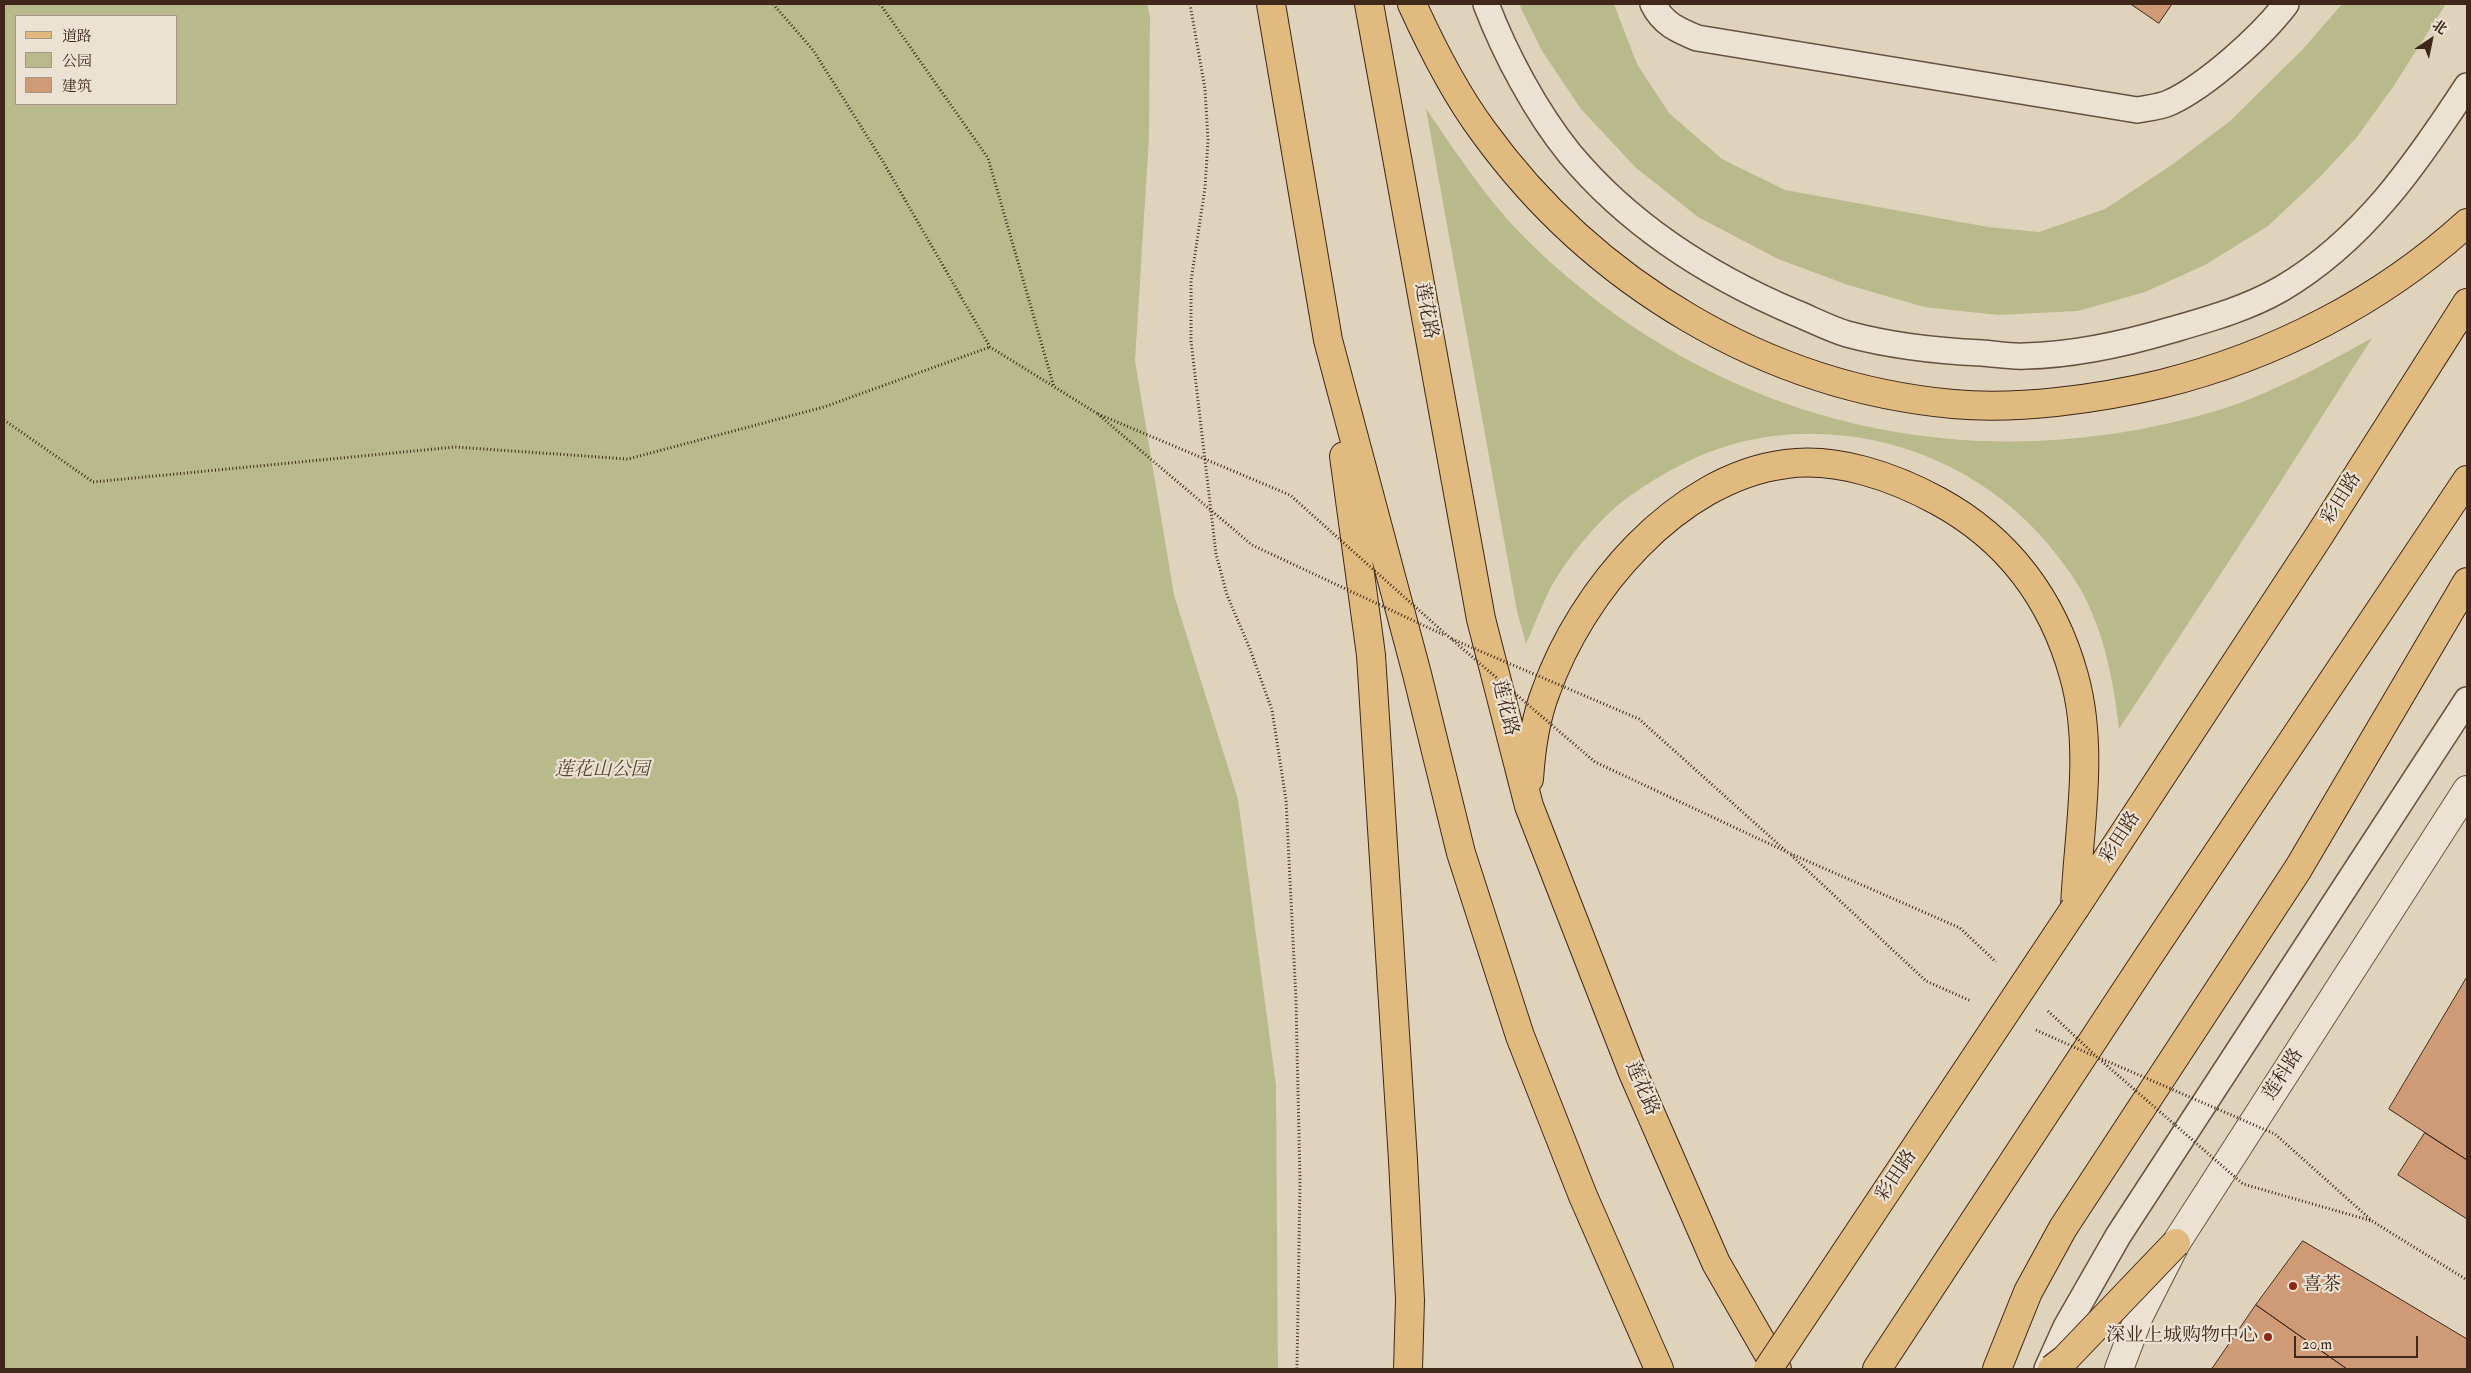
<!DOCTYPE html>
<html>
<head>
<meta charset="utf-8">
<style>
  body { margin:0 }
  #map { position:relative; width:2471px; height:1373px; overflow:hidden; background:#e0d3bb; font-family:"IM FELL Double Pica","Noto Serif SC",serif }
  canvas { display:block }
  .frame { position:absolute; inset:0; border:5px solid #3f271a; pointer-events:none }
  .legend { position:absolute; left:15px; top:15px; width:162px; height:90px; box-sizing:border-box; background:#ebe2d3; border:1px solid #a69789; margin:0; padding:6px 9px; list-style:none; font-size:15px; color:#3f271a }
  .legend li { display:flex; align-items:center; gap:10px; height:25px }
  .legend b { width:25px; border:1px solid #a69789 }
  .north { position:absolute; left:2406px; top:15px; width:50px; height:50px; -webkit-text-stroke:4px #ebe2d3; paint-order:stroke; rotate:34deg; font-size:14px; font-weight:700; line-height:20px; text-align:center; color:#3f271a }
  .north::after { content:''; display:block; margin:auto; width:18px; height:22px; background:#3f271a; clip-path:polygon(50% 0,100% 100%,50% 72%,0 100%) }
  .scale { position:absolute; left:2294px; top:1336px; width:124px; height:22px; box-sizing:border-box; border:2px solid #3f271a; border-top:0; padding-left:6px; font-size:15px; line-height:18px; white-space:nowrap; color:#3f271a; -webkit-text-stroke:4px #ebe2d3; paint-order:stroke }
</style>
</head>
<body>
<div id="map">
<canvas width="2471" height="1373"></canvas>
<div class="frame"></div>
<ul class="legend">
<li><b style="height:6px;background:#e0ba7e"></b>道路</li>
<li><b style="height:14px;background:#b9ba8c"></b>公园</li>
<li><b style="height:14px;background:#cf9a76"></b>建筑</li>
</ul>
<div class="north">北</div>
<div class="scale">20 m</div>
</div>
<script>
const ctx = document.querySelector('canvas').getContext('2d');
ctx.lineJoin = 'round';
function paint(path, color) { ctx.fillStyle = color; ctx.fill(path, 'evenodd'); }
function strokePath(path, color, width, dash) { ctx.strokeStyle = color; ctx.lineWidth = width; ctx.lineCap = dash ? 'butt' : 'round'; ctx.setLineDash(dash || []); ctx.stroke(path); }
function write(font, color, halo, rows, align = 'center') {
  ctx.font = font + ' "IM FELL Double Pica","Noto Serif SC",serif'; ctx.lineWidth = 4.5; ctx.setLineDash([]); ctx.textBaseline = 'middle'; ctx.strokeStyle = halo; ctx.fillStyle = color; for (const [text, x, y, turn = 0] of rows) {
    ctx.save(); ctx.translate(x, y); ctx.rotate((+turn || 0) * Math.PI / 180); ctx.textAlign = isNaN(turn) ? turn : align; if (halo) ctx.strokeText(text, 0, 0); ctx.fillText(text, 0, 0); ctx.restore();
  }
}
paint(new Path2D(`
  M4,4h1143l3,12 -1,121 -14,224 39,234 64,204 38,286 2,284h-1274zM16,16h160v88h-160z
  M1519,4h95l23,60 32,49 53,46 63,31 203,37 51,5 66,-23 68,-45 57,-43 73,-72 39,-45h104l-53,83 -36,50 -37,40 -52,49 -63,39 -60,27 -67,19 -80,4 -74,-8 -76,-22 -70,-26 -80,-42 -63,-50 -54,-58 -39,-58z
  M1426,109c32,46 63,94 103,133 188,183 440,243 690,168 54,-17 104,-45 153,-72l-105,165 -148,226c-5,-41 -11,-78 -27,-116 -11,-29 -32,-55 -52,-78 -75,-83 -194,-120 -303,-92 -38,10 -75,30 -107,53 -28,19 -64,63 -80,93 -9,18 -16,37 -24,55l-9,-33z`), '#b9ba8c');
const building = new Path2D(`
  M2131,4h41l-13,19z
  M2467,977v183l-78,-51z
  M2425,1133l42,27v59l-69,-44z
  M2303,1241l164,98v30h-120l-91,-64z
  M2256,1305l91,64h-135z`);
paint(building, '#cf9a76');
strokePath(building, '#3f271a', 1);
const service = new Path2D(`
  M1486,4c19,50 50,108 84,150 60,72 141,123 226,159 17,7 34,16 51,21 44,12 90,17 135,19 14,1 29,4 43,3 49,-1 99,-12 146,-26 38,-11 75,-21 110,-41 82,-48 135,-125 186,-203
  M1653,4c10,20 25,26 44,34l440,72c11,-2 24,-3 34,-8 36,-17 91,-66 115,-98
  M2047,1369l19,-42 52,-91 349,-536`);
const minor = new Path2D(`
  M2119,1369l20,-53 37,-73 291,-453`);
const primary = new Path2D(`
  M1271,4l57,336 89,334 44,179 59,183 63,160 76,173
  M1369,4l112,615 48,187 104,267 83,190 61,106
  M1412,4c20,44 42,88 71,127 110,152 283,256 470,273 65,6 145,-5 208,-20 113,-28 220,-83 306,-161
  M1344,456l27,199 32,505 7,140 -2,69
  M1529,779c2,-30 6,-60 17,-88 35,-99 130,-213 240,-227 51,-7 108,13 152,37 70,38 115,99 136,175 21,75 4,156 1,232
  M2075,908l244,-372 148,-233
  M1877,1369l269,-409 321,-480
  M1997,1369l31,-77 35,-64 235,-359 169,-287`);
strokePath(service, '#675242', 28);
strokePath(minor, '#675242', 30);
strokePath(primary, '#3f271a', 30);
strokePath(new Path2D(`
  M773,4l40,46 69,110 108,187 108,67
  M880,4l108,154 66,229
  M1190,4l15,85 3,51 -3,48 -14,93v60l25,213 11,41 23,54 22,61 14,90 10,200 4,182 -3,187
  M4,420l89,62 362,-35 173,12 196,-52 166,-60
  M2372,1221l95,59`), '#3f271a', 3, [1, 2.5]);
strokePath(service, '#ebe2d3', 25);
strokePath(minor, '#ebe2d3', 28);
strokePath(primary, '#e0ba7e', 28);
const primaryBridge = new Path2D(`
  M1768,1369l307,-461
  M2052,1369l13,-10 111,-116`);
strokePath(primaryBridge, '#3f271a', 30, []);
strokePath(new Path2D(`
  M1098,414l192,81 159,142 146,125 194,91 171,75 36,34
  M1100,416l152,129 192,90
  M1452,639l187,80 147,132
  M1791,855l135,126 45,20
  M2048,1011l49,46 146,127 129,37
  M2036,1030l58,26
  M2102,1059l173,75 95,85`), '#3f271a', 3, [1, 2.5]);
strokePath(primaryBridge, '#e0ba7e', 28);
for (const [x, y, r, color] of [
  [2293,1286,5,"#8f2418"],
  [2268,1337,5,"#8f2418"]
]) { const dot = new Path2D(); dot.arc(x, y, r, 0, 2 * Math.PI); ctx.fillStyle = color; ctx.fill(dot); strokePath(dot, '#ebe2d3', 2); }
write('19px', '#3f271a', '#ebe2d3', [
  ["莲花路",1425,311,80],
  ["彩田路",2342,499,-58],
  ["莲花路",1504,708,76],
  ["彩田路",2121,838,-57],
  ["莲科路",2284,1075,-57],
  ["莲花路",1641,1089,67],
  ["彩田路",1897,1176,-56]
]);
write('italic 19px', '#574431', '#ebe2d3', [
  ["莲花山公园",602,771]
]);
write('19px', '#3f271a', '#ebe2d3', [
  ["喜茶",2303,1286],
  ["深业上城购物中心",2258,1337,"right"]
], 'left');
</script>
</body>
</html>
